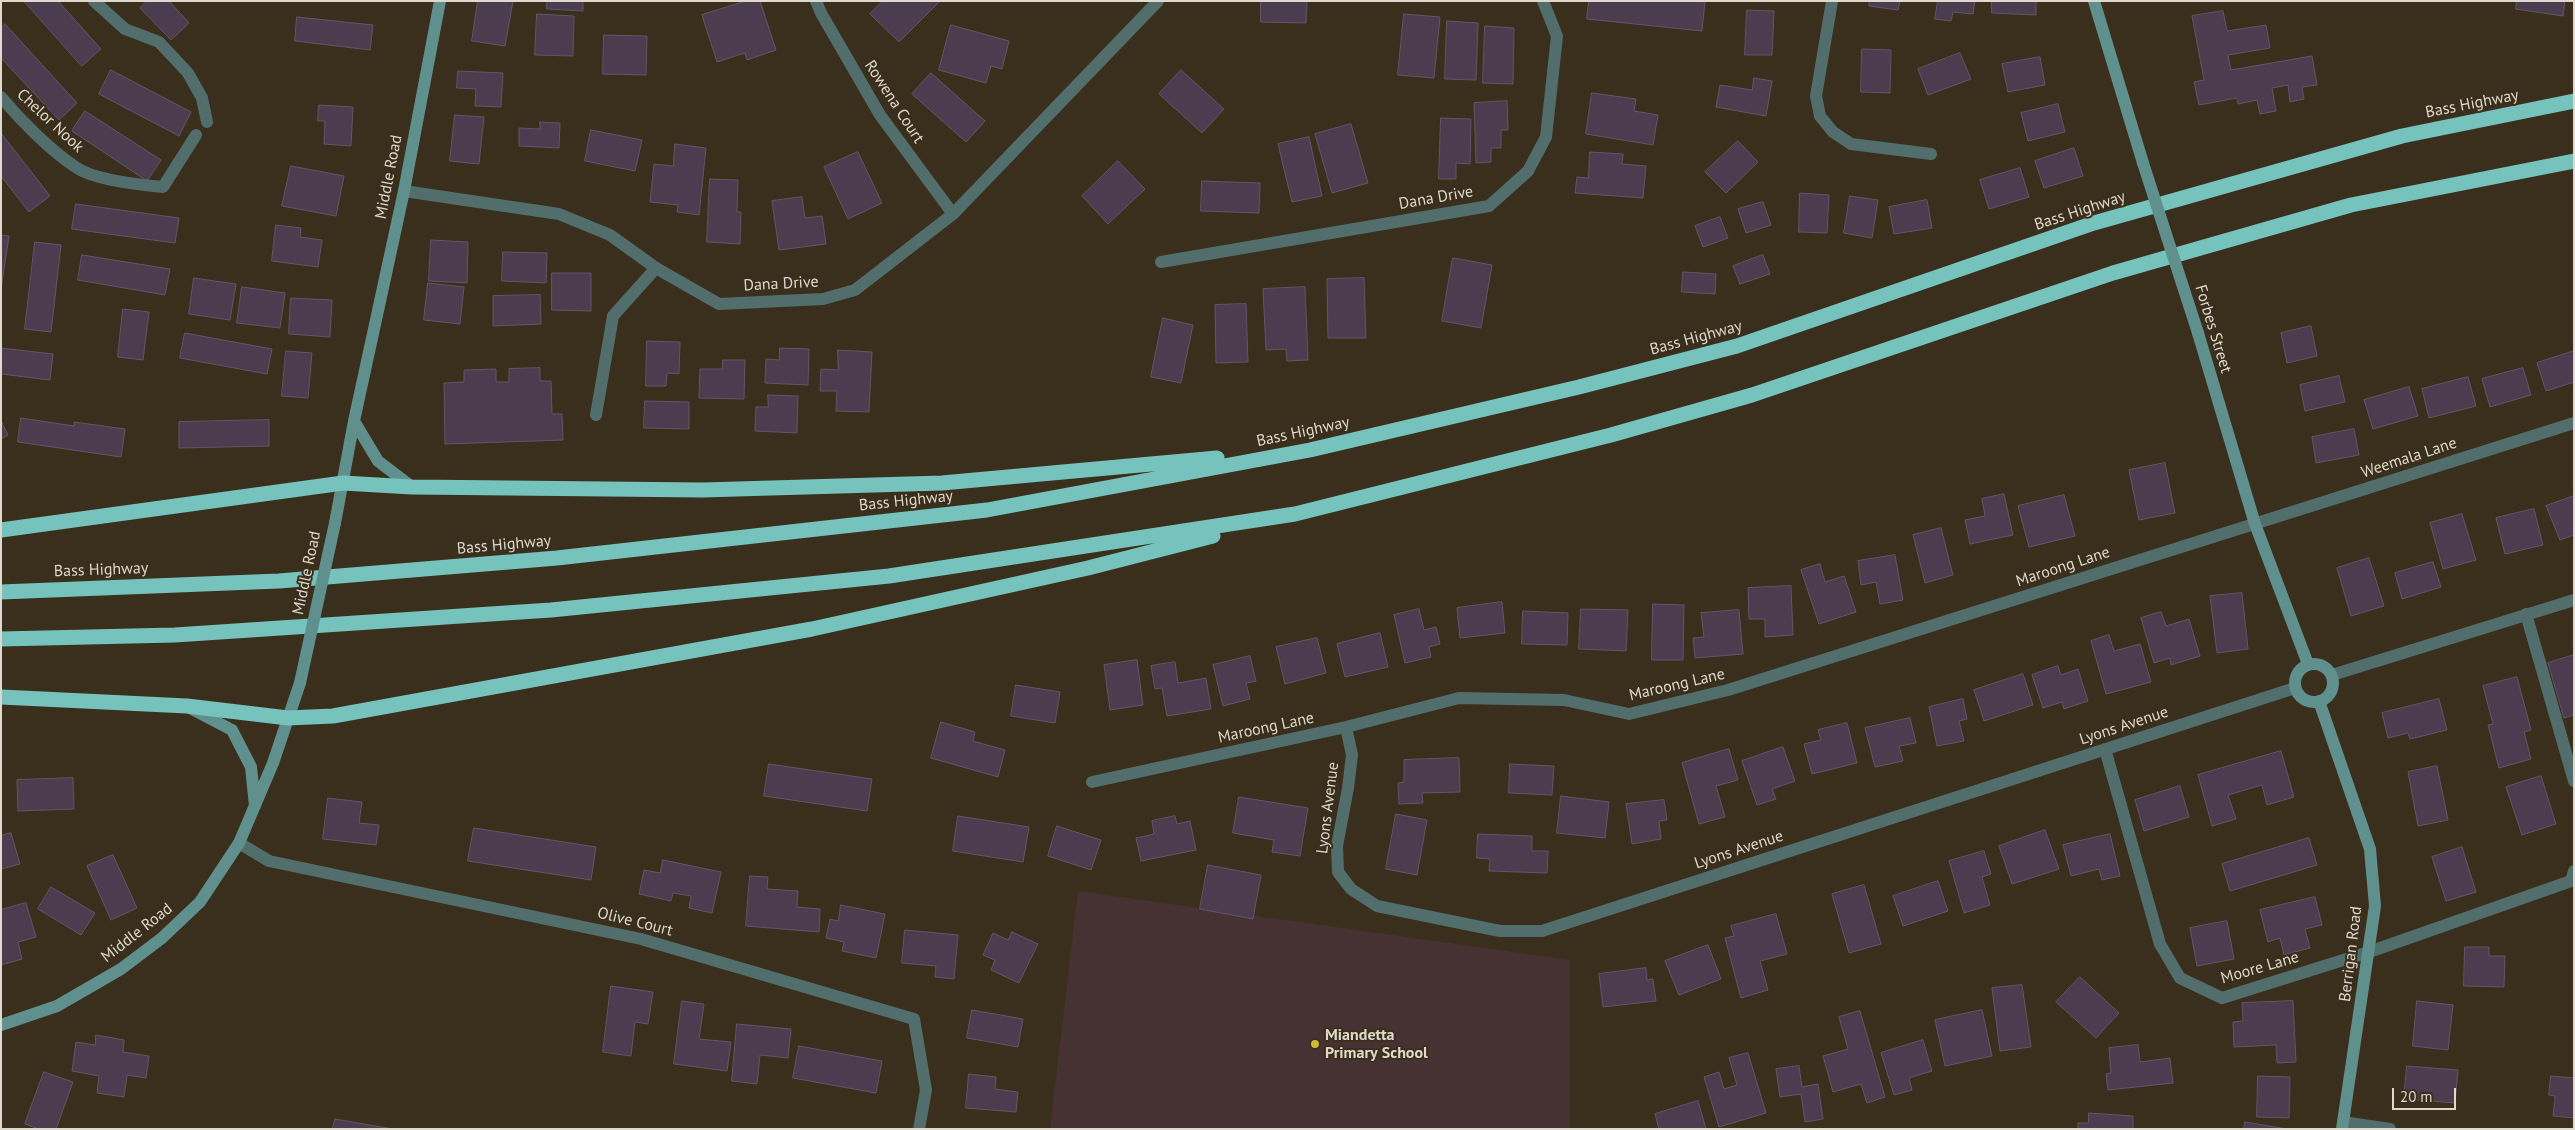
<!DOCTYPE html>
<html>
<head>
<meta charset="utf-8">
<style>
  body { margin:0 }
  #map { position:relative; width:2575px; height:1130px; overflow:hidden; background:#3a2f1c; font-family:"PT Sans",sans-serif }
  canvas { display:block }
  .frame { position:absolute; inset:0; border:2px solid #dfd8cc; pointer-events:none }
  .scale { position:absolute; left:2392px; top:1088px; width:64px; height:22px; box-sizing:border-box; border:2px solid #dfd8cc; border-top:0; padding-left:6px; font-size:15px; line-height:18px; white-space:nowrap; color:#dfd8cc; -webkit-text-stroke:4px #3a2f1c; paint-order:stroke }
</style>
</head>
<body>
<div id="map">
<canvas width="2575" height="1130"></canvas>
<div class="frame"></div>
<div class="scale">20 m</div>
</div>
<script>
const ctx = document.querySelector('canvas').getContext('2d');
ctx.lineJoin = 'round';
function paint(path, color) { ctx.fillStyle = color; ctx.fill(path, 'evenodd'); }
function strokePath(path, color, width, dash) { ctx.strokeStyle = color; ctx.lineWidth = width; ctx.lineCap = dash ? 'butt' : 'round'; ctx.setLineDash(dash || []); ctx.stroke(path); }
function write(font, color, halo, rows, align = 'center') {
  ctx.font = font + ' "PT Sans",sans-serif'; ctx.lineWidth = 4; ctx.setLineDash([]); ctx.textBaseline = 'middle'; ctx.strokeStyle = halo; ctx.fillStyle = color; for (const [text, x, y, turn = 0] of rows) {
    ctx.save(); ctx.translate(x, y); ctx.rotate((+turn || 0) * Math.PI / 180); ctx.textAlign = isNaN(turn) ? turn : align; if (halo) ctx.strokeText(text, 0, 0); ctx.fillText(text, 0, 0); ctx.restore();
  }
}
paint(new Path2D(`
  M1078,891l492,69v169h-520z`), '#473233');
const building = new Path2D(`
  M24,1h34l43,48 -19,17z
  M147,1h22l20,22 -18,17 -31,-32z
  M478,1h35l-8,45 -33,-5z
  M547,1h36v10l-36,-2z
  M746,1h14l16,49 -29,10 -2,-7 -28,9 -15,-47z
  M883,1h57l-41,41 -29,-28z
  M1261,1h46l-1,22 -45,-1z
  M1589,1h116l-3,30 -115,-12z
  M1870,1h30l-2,9 -29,-4z
  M1938,1h37l-2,13 -20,-2 -2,9 -16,-2z
  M1992,1h44v14l-44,-2z
  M2517,1h48l-2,15 -47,-7z
  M1747,10l27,1 -2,44h-27z
  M2223,11l4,20 39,-6 4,23 -42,7 3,15 81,-14 5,29 -15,2 2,12 -14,3 -2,-17 -16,3 4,23 -16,3 -3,-14 -19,4 -1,-6 -38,7 -5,-23 10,-2 -12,-64z
  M537,14l37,2 -1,40 -38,-1z
  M1404,14l36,3 -6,61 -36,-3z
  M297,17l76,8 -3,25 -75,-9z
  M1447,21l31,2 -2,57 -31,-1z
  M5,24l72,79 -18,17 -58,-62v-30z
  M951,25l58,16 -7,28 -11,-3 -5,17 -47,-13z
  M1485,26l29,2 -1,56 -30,-1z
  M604,35l43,1 -1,39 -43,-1z
  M1862,49l29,1 -1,43 -29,-1z
  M1960,53l11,26 -43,16 -10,-26z
  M2040,57l5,28 -37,7 -6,-28z
  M111,70l80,42 -12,24 -80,-42z
  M1181,70l43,39 -22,24 -43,-39z
  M458,71l45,2 -2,34 -26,-1 1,-17 -19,-1z
  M931,73l54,48 -19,21 -54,-48z
  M1754,78l18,3 -6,35 -50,-9 4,-22 32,5z
  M1592,93l44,6 -2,12 24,4 -5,30 -67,-11z
  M1507,101l1,29h-7v18h-10v14l-15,1 -2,-60z
  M2058,104l7,28 -37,9 -7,-28z
  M319,105l34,2 -2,39 -27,-2 1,-23h-7z
  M85,111l76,49 -14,21 -75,-50z
  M455,115l29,2 -5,47 -29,-3z
  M1441,118l30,1 -1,45 -14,-1v16h-17z
  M540,122l20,1 -1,25 -40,-2v-18l21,1z
  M1351,124l17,59 -36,10 -17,-59z
  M591,130l51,10 -7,31 -50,-10z
  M1,133l49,63 -21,16 -28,-36z
  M1309,137l13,59 -30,6 -14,-58z
  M1738,141l20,21 -32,31 -21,-21z
  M675,144l31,4 -7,67 -22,-3 1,-7 -28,-3 4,-38 19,2z
  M2074,148l9,28 -39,12 -9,-27z
  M858,152l24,51 -34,16 -24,-52z
  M1590,152l33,2 -1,10 24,2 -3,32 -68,-5 2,-16 11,1z
  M1118,161l27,28 -37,35 -26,-28z
  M291,166l53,10 -8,40 -54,-10z
  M2020,168l9,29 -40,12 -9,-29z
  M710,179l28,1 -1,32h4l-1,32 -33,-2z
  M1202,181l58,2 -1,30 -58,-2z
  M1800,193l29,2 -2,38 -28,-1z
  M1850,196l28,4 -6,38 -28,-5z
  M802,197l3,21 17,-2 4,28 -47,6 -7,-49z
  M1927,200l5,28 -38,6 -5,-27z
  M1763,202l8,23 -25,8 -8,-24z
  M76,204l103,14 -4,25 -103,-14z
  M1720,217l8,21 -25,9 -8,-21z
  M276,225l25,3 -1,9 22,3 -4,27 -46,-6z
  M1,235l8,1 -8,53z
  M431,240l37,2 -1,41 -38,-2z
  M35,242l26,3 -10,87 -26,-3z
  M503,252l44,1 -1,30 -44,-2z
  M82,255l88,14 -5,26 -87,-15z
  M1763,255l7,19 -30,10 -7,-18z
  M1453,258l39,7 -11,63 -39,-7z
  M1683,272l33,2 -1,20 -33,-2z
  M552,273h39v38l-39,-1z
  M194,278l42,6 -6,36 -41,-6z
  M1364,278l2,60h-38l-1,-59z
  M428,283l36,4 -4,37 -36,-4z
  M242,287l43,6 -5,35 -43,-5z
  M1305,287l3,73 -21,1 -1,-12 -20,1 -3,-61z
  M540,295l1,29 -48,2v-30z
  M291,298l41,2 -2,37 -41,-3z
  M1246,304l2,58 -32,1 -1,-58z
  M123,309l26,3 -6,48 -25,-3z
  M1163,318l30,7 -12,58 -30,-6z
  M2311,326l6,30 -30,7 -6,-30z
  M185,333l87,16 -5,25 -87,-16z
  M647,341l33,1 -1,32 -12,-1 -1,13h-20z
  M1,348l52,6 -3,26 -49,-6z
  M780,348l29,1 -1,36 -43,-2 1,-24 13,1z
  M838,350l34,2 -3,60 -33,-1 1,-20h-17l1,-22 17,1z
  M286,351l26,2 -4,45 -26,-2z
  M2574,351v31l-28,9 -9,-28z
  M723,360h22l-1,39 -45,-1 1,-29h22z
  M540,368v13h11l1,33h10l1,26 -118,4 -1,-61 20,-1v-12l32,-1v13h13v-13z
  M2523,368l8,27 -41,12 -8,-28z
  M2339,376l6,26 -40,9 -5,-26z
  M2468,377l8,29 -47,12 -7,-29z
  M2409,387l9,29 -45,13 -9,-29z
  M768,395l30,1 -1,37 -42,-2 1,-24h12z
  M645,401l44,1v27l-45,-1z
  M21,418l53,8v-4l51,7 -4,28 -103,-15z
  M269,420v26l-90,2v-26z
  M1,421l7,14 -7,4z
  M2354,429l5,26 -43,8 -4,-26z
  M2165,463l10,50 -36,7 -10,-50z
  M2004,494l9,41 -43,9 -5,-24 20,-4 -3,-17z
  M2064,495l11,41 -46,11 -11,-41z
  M2574,496v39l-14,5 -14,-34z
  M2534,509l9,36 -38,9 -9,-36z
  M2462,514l14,46 -33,9 -13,-46z
  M1941,528l12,47 -28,8 -12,-48z
  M1895,555l8,45 -23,4 -4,-22 -15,3 -3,-24z
  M2369,558l15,48 -33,10 -14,-48z
  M2433,562l8,25 -39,12 -7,-26z
  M1820,564l5,18 19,-6 12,36 -37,12 -18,-54z
  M1791,586l2,49 -28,2v-18h-16l-1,-31z
  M2242,593l6,56 -31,4 -7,-57z
  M1502,602l3,31 -45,5 -3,-30z
  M1653,604l31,1 -1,55h-31z
  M1419,609l5,21 12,-3 4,17 -11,3 2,10 -26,6 -11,-48z
  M1581,609l47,1 -2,41 -47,-2z
  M1739,610l4,44 -48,4 -2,-20 11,-1 -3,-24z
  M1523,611l45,2 -1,32 -45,-1z
  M2161,612l5,14 23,-7 11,37 -29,9 -1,-7 -16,5 -13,-45z
  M1380,633l8,34 -43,10 -8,-33z
  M2109,635l5,16 26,-7 11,38 -45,12 -15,-53z
  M1317,638l9,35 -41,11 -9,-37z
  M2574,655v60l-10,3 -16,-55z
  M1250,656l6,25 -10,2 4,16 -27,7 -10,-41z
  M1137,660l6,45 -33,5 -6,-45z
  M1175,662l3,21 28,-5 5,31 -44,7 -5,-28 -7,1 -4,-23z
  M2058,666l3,9 17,-6 10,32 -24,8 -2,-7 -19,6 -11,-33z
  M2023,674l10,31 -49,16 -10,-31z
  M2517,677l14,53 -7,2 7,27 -32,9 -11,-43 5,-1 -10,-38z
  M1016,685l44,7 -5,31 -44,-7z
  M1963,699l4,20 -8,2 5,20 -27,5 -8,-39z
  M2439,699l8,31 -37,9 -2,-6 -20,5 -6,-25z
  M1910,718l6,25 -17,3 4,15 -28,6 -10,-39z
  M941,722l34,10 -2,9 32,9 -7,27 -67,-19z
  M1847,723l10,40 -45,11 -8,-30 17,-4 -3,-10z
  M1783,747l12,34 -23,8 4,10 -19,6 -15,-44z
  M1729,749l9,31 -22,6 9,31 -26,7 -17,-61z
  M2281,751l13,46 -27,8 -5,-20 -34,10 8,24 -24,7 -14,-51z
  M1459,758l1,34 -38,1 1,10 -24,1 -1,-21 6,-1v-22z
  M769,764l103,15 -5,32 -103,-15z
  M1510,764l44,2 -2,29 -43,-2z
  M2437,766l11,54 -30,6 -10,-54z
  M2541,776l15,48 -34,11 -16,-48z
  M73,778l1,31 -56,2 -1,-31z
  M2180,786l9,31 -45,14 -9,-31z
  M1561,796l48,6 -4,36 -48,-5z
  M1239,797l69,11 -8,48 -28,-4 2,-12 -41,-7z
  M328,798l34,4 -3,21 20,2 -3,20 -53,-6z
  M1664,800l3,20 -8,1 2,18 -29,5 -6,-40z
  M1396,814l31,6 -10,55 -31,-6z
  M958,816l71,11 -6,35 -70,-11z
  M1175,816l2,8 13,-3 6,29 -55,11 -5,-23 18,-4 -2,-13z
  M1057,826l44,14 -10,30 -43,-14z
  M474,828l122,19 -5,33 -123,-19z
  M2045,830l14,39 -47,15 -13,-38z
  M11,833l9,31 -19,5v-33z
  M1478,834l54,2v15h16l-1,22 -58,-2 1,-12 -13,-1z
  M2110,834l10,42 -18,4 -3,-11 -28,7 -8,-31z
  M2309,838l8,27 -87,26 -8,-27z
  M2462,847l14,45 -30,9 -14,-44z
  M1984,851l7,23 -9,3 8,28 -26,8 -15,-52z
  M113,855l24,53 -26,12 -24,-54z
  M663,860l58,12 -9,41 -23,-5 2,-12 -18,-3 -2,8 -32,-7 5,-24 16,3z
  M1208,865l53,10 -8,44 -53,-10z
  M750,876l18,1 -1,12 31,2 -1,16 23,2 -1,23 -73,-6z
  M1938,881l10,30 -45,15 -10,-30z
  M1864,885l17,59 -32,9 -17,-59z
  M51,887l44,26 -14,22 -43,-26z
  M2315,897l7,28 -17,4 5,19 -26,7 -4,-17 -12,4 -8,-32z
  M26,903l10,34 -18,5 4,17 -21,6v-55z
  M841,905l44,9 -9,44 -34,-7 2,-9 -18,-4 4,-19 8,2z
  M1776,914l11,40 -27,7 8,29 -27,8 -16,-60 9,-2 -3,-10z
  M2227,921l7,38 -37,7 -7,-38z
  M905,930l53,5 -4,44 -19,-2 1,-11 -34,-3z
  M1012,932l26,12 -19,39 -28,-13 4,-10 -12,-5 10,-22 15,7z
  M1708,945l13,34 -42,16 -14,-34z
  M2465,947h24v9h16l-1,31 -40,-1z
  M1646,968l1,12 6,-1 3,22 -53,6 -4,-33z
  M2080,977l39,36 -23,25 -40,-36z
  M2022,985l9,62 -31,4 -8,-63z
  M611,986l42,6 -5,32 -13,-2 -4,34 -28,-4z
  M682,1001l22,3 -5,35 32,3 -4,29 -53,-7z
  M2293,1001l3,61 -19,1 -1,-18 -42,2 -1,-25 10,-1 -1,-18z
  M2417,1001l36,4 -5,45 -35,-4z
  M972,1010l51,9 -5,28 -51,-9z
  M1982,1010l10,46 -47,10 -10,-46z
  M1860,1011l25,86 -18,6 -6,-19 -28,8 -10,-36 25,-7 -9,-32z
  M737,1024l54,5 -3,29 -28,-3 -3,29 -25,-3z
  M96,1035l28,5 -1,12 26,4 -3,22 -19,-3 -3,22 -27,-4 2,-17 -27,-5 4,-29 19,3z
  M1923,1040l9,31 -23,7 3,12 -18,5 -13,-42z
  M2138,1045l2,17 30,-4 3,25 -65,7 -2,-16 5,-1 -2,-25z
  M799,1046l83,15 -6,32 -83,-15z
  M1748,1053l18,60 -47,14 -15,-50 15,-5 5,17 13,-4 -8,-27z
  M1799,1066l3,21 16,-3 5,35 -18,3 -4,-28 -21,3 -4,-28z
  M2407,1066l51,4 -3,33 -51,-4z
  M44,1072l29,10 -17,47h-17l-14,-5z
  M969,1074l27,3 -1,12 23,3 -2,20 -50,-4z
  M2258,1076l32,1 -1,41 -32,-1z
  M2551,1076l23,2v40l-21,-2 2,-20 -6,-1z
  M1698,1101l8,28h-47l-4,-15z
  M2089,1113l44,3v13h-55v-6h10z
  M335,1119l58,10h-60z
  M2245,1122l42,7h-43z`);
paint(building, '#4b3d4f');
strokePath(building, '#635568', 1);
strokePath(new Path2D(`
  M94,1l31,28 34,13 29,31 14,25 5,24
  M1,97c20,24 50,54 76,71 18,12 64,17 86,19l33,-52
  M596,415l17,-99 43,-48`), '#516e6c', 12);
strokePath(new Path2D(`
  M816,1l5,12 59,102 73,99
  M1832,1l-16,95 4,20 13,16 18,12 80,10
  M404,191l155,23 51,21 46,33 63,36 104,-5 32,-9 98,-76 205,-213
  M1161,262l328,-56 39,-35 18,-34 11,-101 -14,-35
  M2526,614l48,167
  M2332,675l242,-75
  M1346,727l6,28 -4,33 -11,58 1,26 13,17 26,17 123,25h42l753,-243
  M2105,749l55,195 20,34 42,20 147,-46 202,-71 3,-10
  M1092,782l254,-55 113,-29 105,2 65,14 99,-24 846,-267
  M239,843l30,18 372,78 273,80 12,71 -7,39
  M2343,1122l47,7`), '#516e6c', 12);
strokePath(new Path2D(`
  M2094,1l49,162
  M2198,333l57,191 53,140
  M354,421l24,40 34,26
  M335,523l19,-102 50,-230 36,-190
  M2295 683a19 19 0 1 1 38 0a19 19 0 1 1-38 0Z
  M2319,701l51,148 5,57 -33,223
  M190,708l42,22 19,37 4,39
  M1,1025l56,-19 64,-37 41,-31 38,-36 39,-59 34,-80 27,-80`), '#60908d', 12);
strokePath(new Path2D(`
  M1,530l342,-47 69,4 291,3 239,-7 275,-25
  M1,592l278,-11 278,-23 430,-48 323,-60 269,-63 158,-41 357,-123 308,-87 172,-35
  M1,639l174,-4 376,-25 338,-34 406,-62 316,-79 141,-40 361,-122 238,-68 223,-44
  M1,697l186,9 101,12 45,-2 479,-87 276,-61 125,-32`), '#76c2bd', 15);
strokePath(new Path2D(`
  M2143,163l55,170
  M300,683l35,-160`), '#60908d', 12);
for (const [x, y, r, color] of [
  [1315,1044,5,"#cdb938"]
]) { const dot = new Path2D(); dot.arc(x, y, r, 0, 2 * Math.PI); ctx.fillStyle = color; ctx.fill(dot); strokePath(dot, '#3a2f1c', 2); }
write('16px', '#dfd8cc', '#3a2f1c', [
  ["Rowena Court",894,102,57],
  ["Bass Highway",2472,104,-11],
  ["Chelor Nook",50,121,43],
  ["Middle Road",389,177,-79],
  ["Dana Drive",1436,198,-10],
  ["Bass Highway",2080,211,-18],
  ["Dana Drive",781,284,-3],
  ["Forbes Street",2213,329,73],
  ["Bass Highway",1696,338,-15],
  ["Bass Highway",1303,432,-12],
  ["Weemala Lane",2409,458,-18],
  ["Bass Highway",906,501,-6],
  ["Bass Highway",504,545,-5],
  ["Maroong Lane",2063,567,-18],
  ["Bass Highway",101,570,-2],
  ["Middle Road",307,573,-78],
  ["Maroong Lane",1677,685,-13],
  ["Lyons Avenue",2124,726,-18],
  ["Maroong Lane",1266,728,-12],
  ["Lyons Avenue",1328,808,-83],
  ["Lyons Avenue",1739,850,-18],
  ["Olive Court",635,922,14],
  ["Middle Road",137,933,-38],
  ["Berrigan Road",2351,954,-83],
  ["Moore Lane",2260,968,-16]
]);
write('bold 16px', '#dfd8cc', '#3a2f1c', [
  ["Miandetta",1325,1035],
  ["Primary School",1325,1053]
], 'left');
</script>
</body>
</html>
